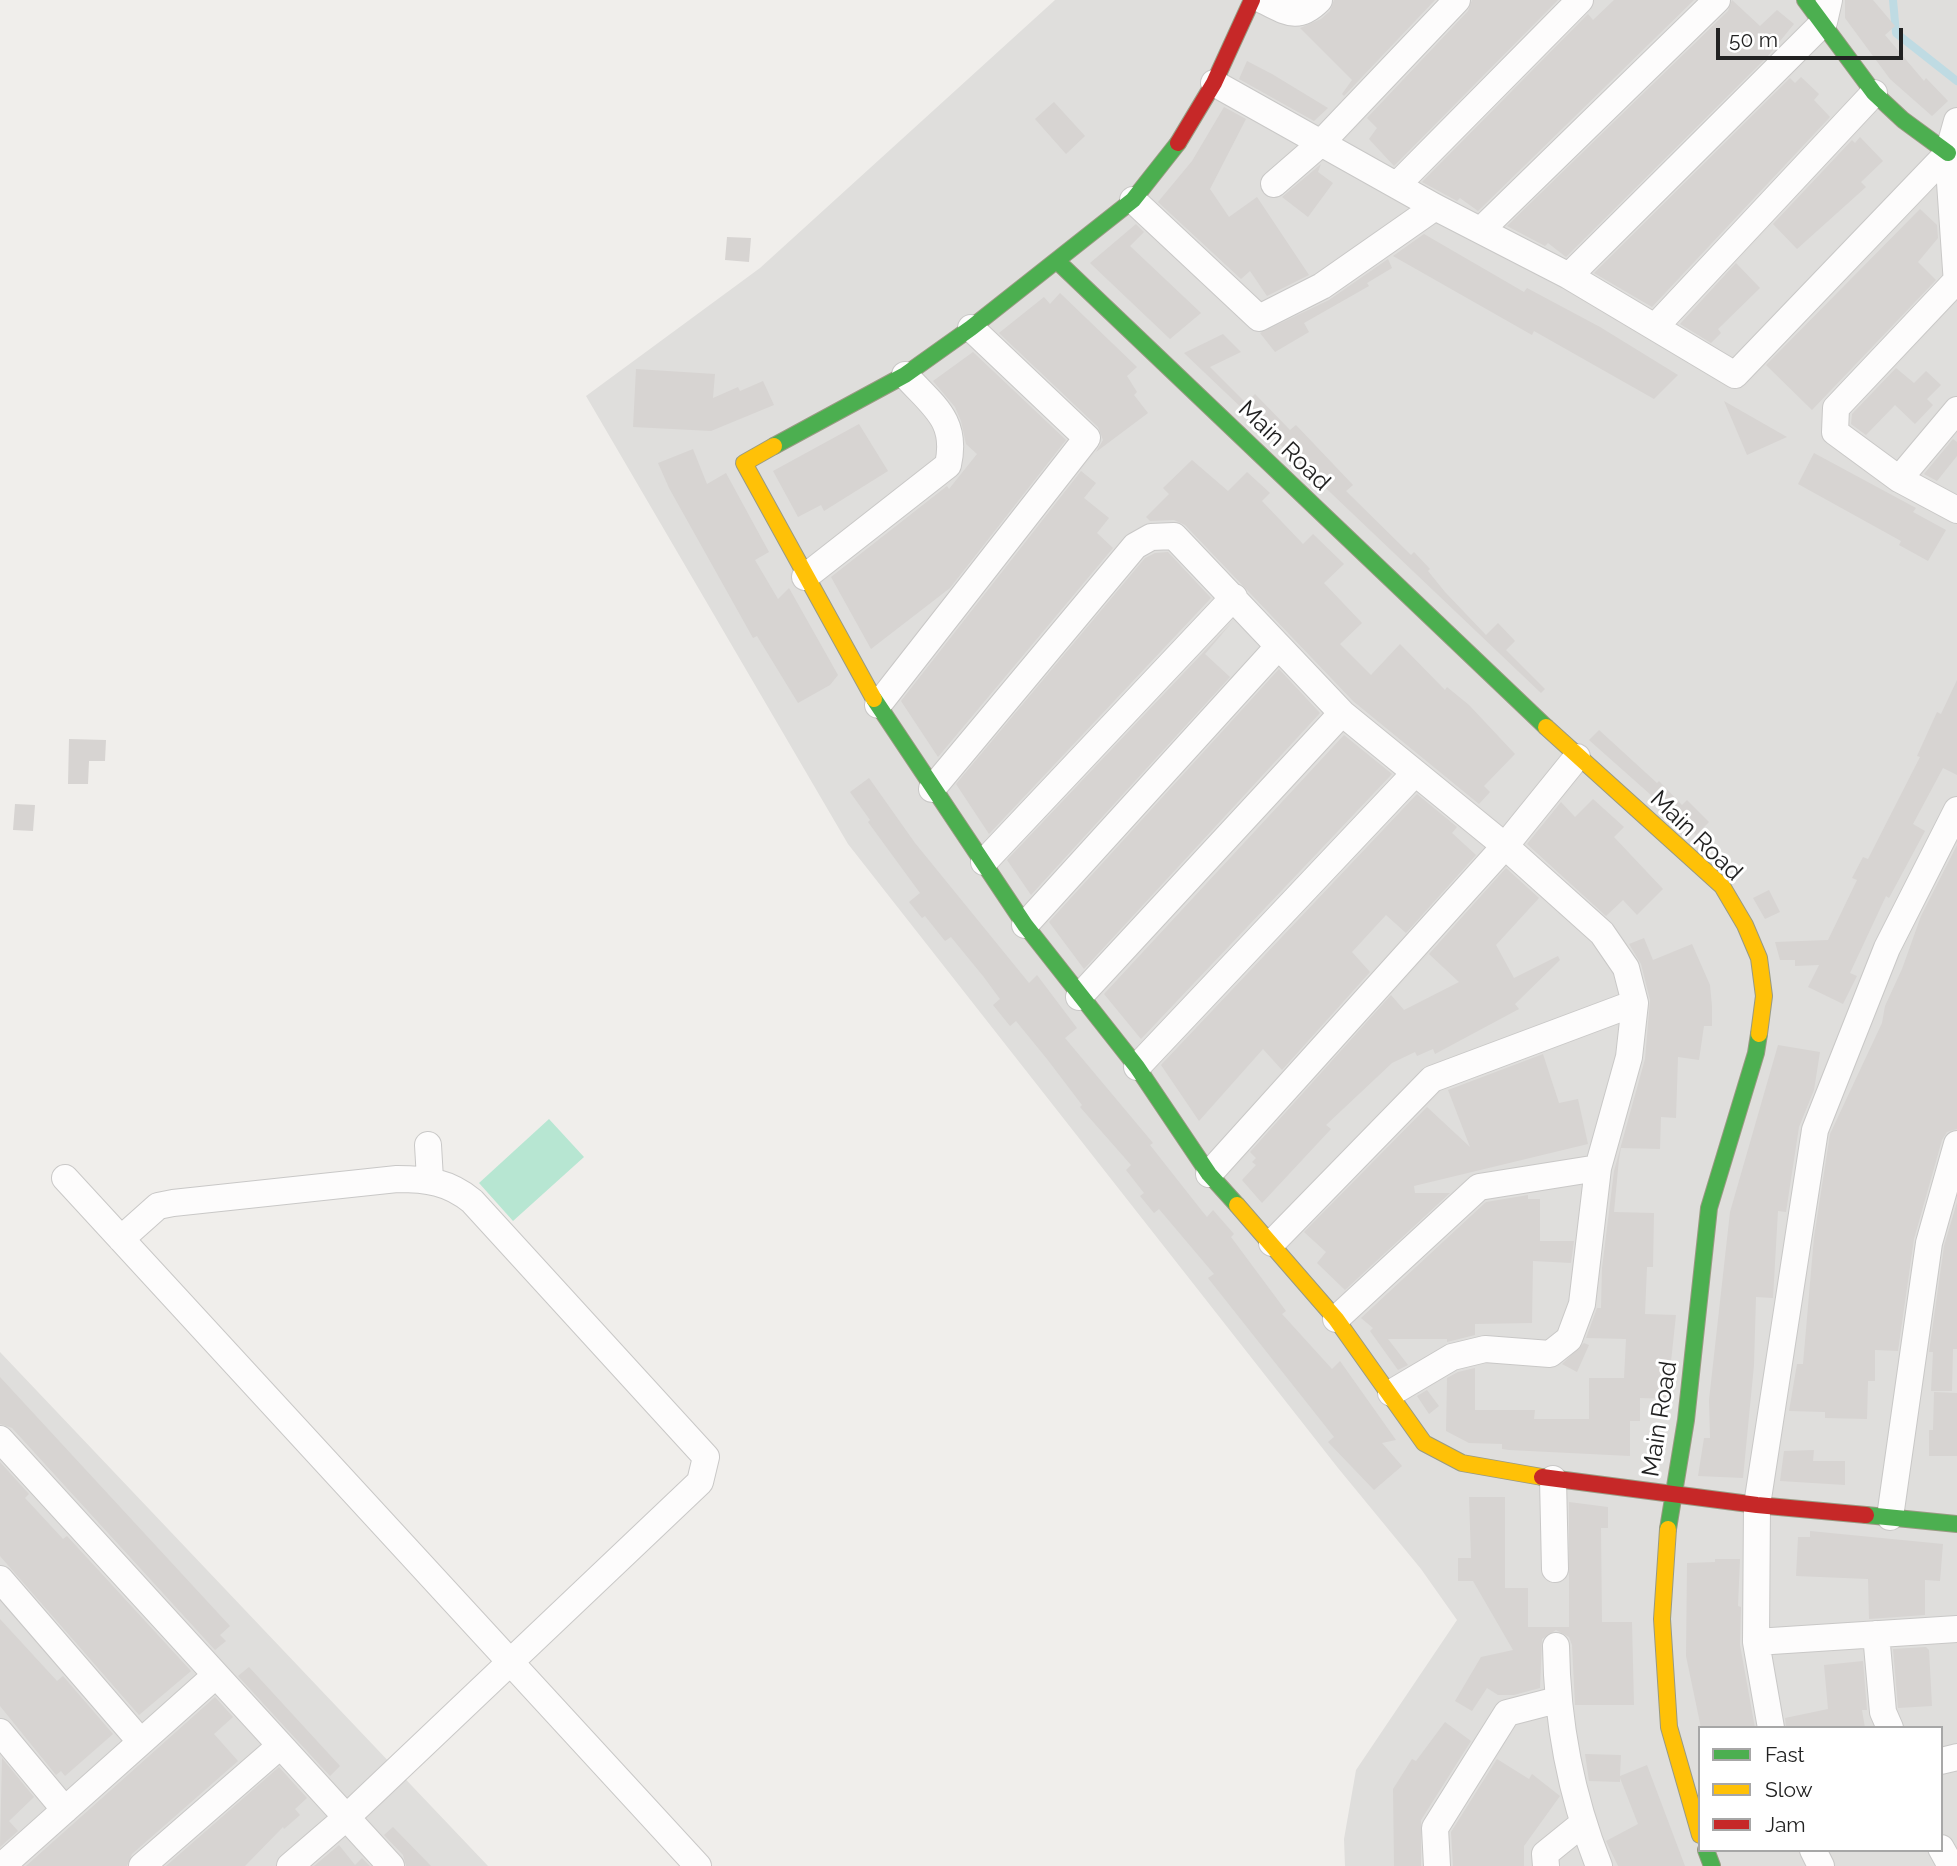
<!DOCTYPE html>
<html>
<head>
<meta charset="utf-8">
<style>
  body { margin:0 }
  #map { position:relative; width:1957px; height:1866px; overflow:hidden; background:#f0eeeb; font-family:Raleway,sans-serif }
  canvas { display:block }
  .legend { position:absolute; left:1698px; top:1726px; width:245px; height:126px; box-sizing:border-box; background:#fff; border:2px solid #a7a7a7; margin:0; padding:9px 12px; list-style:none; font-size:21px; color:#222 }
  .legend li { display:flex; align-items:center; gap:14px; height:35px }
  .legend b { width:35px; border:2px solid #a7a7a7 }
  .scale { position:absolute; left:1716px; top:28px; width:187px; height:32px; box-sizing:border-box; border:4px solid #222; border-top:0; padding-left:9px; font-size:21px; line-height:24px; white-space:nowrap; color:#222; -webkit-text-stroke:5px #fff; paint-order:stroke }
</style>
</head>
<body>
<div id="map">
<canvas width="1957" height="1866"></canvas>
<ul class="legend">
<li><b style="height:9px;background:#4caf50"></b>Fast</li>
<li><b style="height:9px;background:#ffc107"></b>Slow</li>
<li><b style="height:9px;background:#c62828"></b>Jam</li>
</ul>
<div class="scale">50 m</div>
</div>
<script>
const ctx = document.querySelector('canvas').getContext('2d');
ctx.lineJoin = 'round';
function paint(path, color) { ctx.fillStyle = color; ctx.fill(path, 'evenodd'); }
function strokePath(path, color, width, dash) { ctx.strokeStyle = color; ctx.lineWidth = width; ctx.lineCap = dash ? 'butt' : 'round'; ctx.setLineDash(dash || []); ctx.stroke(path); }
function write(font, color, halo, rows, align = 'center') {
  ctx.font = font + ' Raleway,sans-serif'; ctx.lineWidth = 6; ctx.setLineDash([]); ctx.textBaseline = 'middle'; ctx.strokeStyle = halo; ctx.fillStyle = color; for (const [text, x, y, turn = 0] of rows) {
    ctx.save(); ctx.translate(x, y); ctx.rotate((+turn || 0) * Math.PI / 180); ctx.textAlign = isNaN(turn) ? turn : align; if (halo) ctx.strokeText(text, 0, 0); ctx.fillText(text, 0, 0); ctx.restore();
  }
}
paint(new Path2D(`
  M1055,0h902v1866h-612l-1,-27 12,-69 101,-150 -36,-51 -83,-101 -490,-624 -262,-448 174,-128zM1700,1728h241v122h-241z
  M0,1352l488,514h-488z`), '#dfdedc');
paint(new Path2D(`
  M549,1119l35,38 -71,64 -34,-38z`), '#b7e6d2');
strokePath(new Path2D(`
  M1893,0l3,33 61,48`), '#bfdbe3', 8);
paint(new Path2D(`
  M1334,0h101l-91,96 -2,-2 10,-14 -52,-52 21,-9 9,-8z
  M1472,0h86l-164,166 -25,-27 8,-11 -10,-10 101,-107z
  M1614,0h80l-216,211 -18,-13 -3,3 -35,-19 166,-168 5,6z
  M1732,0l28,26 17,-16 17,14 -27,33 -201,200 -18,-14 -3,3 -38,-20 221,-215z
  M1845,0h28l22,26 -10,9 39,46 2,-3 22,23 -16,15 -42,-37 -45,-61z
  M1247,61l25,13 56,34 -14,13 -75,-42z
  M1801,77l18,17 -5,6 16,17 -178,190 -58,-34 196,-195 5,5z
  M1054,102l31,34 -19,18 -31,-35z
  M1224,107l22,12 -36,70 19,28 28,-20 52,78 -42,21 -17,-25 -9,8 -83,-77 34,-41z
  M1860,137l23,24 -22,21 5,5 -69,62 -24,-25 79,-84 3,3z
  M1321,164l-3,8 15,11 -25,34 -26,-20z
  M1920,209l17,16 1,13 -20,24 18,18 -124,130 -46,-45z
  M1136,224l8,8 -14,14 71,67 -31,26 -80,-76z
  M1424,234l100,58 3,-4 73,39 78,48 -24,24 -120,-68 -2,4 -139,-79z
  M727,237l24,1 -2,24 -24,-2z
  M1388,259l4,9 -25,15 2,3 -65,37 5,9 -34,20 -15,-19 69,-33z
  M1736,263l24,25 -42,41 3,4 -10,10 -31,-19z
  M1060,293l77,74 -10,9 10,16 -3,3 14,18 -52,39 7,-12 -5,-13 -99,-94 45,-36 6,7z
  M1223,334l18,18 -31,15 36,36 9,-9 35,36 6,-5 57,60 -7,6 65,64 3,-3 16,17 -2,2 17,21 41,43 12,-12 17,18 -9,9 39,39 -4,4 -357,-340z
  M973,352l93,88 -116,148 -79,61 -40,-72 116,-91 2,3 28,-35 -11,-10 -5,-23 -6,-14 -22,-26z
  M1896,368l18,15 12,-12 15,14 -14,14 6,6 -18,19 -20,-19 -29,30 -15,-11 1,-10z
  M636,369l79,5 -2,24 25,-11 2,4 23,-10 11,24 -63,26 -78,-4z
  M1724,401l63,36 -40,18z
  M859,424l29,47 -64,40 -3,-6 -23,12 -25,-46z
  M1953,439l4,3v14l-20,25 -13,-7z
  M693,449l14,35 19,-11 43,79 -14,8 23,39 11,-11 49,87 -8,10 -32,18 -41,-67 -4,2 -84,-150 -11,-25z
  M1814,453l102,55 -3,4 33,18 -18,31 -29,-16 2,-4 -103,-57z
  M1192,460l36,31 19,-19 23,21 -8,8 41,43 10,-10 31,30 -20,19 38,40 -22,21 31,31 29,-31 45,46 2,-3 22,18 46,49 -31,32 6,6 -11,12 -126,-103 -168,-176 -11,-5 -24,1 -4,-4 23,-23 -6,-6z
  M1081,471l15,12 -12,15 25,20 -12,15 16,15 -175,209 -37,-56z
  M1168,552l43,46 -222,236 -33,-50 189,-226 10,-5z
  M1233,621l-28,33 25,23 -199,218 -24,-35z
  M1279,669l41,44 -236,256 -35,-47z
  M1957,680v95l-14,-7 -30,56 12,7 -36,67 -3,-2 -36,77 7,3 -14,28 -35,-17 11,-22 -24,1v-6h-15l-5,-18 53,-2 29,-60 -5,-2 11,-21 5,2 52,-102 -3,-1 20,-44 4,2z
  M1599,730l58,53 2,-2 23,24 5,-5 22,22 -13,13 -107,-95z
  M1344,735l48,39 -251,265 -37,-45z
  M69,739l37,1 -1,21h-16l-1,23h-20z
  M869,778l46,65 114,140 8,-8 40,53 -12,10 88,105 -3,2 52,66 5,6 6,-7 21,24 -3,3 55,74 -4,3 50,55 8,-8 56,79 -14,3 20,23 -28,24 -46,-48 6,-5 -126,-159 6,-4 -55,-65 -5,4 -14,-17 4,-3 -18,-23 5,-5 -51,-58 2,-2 -35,-46 -31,-38 -6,5 -17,-21 7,-6 -17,-23 -32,-39 -6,4 -20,-25 -3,2 -13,-16 11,-9 -52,-71 2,-2 -20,-28z
  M1417,794l40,33 -5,6 24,22 -70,78 -20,-18 -34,37 18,20 -88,98 -19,-21 -64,72 -38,-56z
  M1593,799l31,28 -10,10 49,52 -26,26 -14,-15 -17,16 -79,-72 34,-42 14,15z
  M15,804l20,1 -2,26 -20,-1z
  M1957,845v284l-10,3 -5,8 -28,99 -16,112 -23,-1v31h-7l-1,38 -42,-1v-6l-36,-1 8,-47h6l11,-127 16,-103 52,-111 3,-17 17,-37 19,-53z
  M1506,868l33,30 -43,47 18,33 44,-22 2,4 -45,44 4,5 -84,45 -2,-5 -16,7 -2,-4 -23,11 -66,62 5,4 -69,74 -20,-23 14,-15 -4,-3 4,-4 -6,-6 141,-157 13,15 55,-28 -30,-28z
  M1769,890l11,22 -15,7 -12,-21z
  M1644,938l9,22 39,-16 18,41 2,21v20h-8l-5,34 -21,-3 -2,61 -15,-1 -1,32 -39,-1 -2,11 -5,53 40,1 -1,54h-6l-2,47 31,1 -9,84 -27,-1v23h-10v35l-121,-6 -7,-1v-5l-33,-1 -23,-12 1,-53 11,-6 17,-4v42h60l-1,9h55v-41h35l2,-39 -40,-1 11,-30h4l1,-40 12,-97 31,-112 5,-59 -9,-36 -12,-20z
  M1778,1045l42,7 -6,38 -15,37 -13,85 -8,-1 -5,87 -17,-1 -2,68 -11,113 -45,-2 6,-38h6l-1,-38 21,-188z
  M1543,1054l16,49 19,-4 10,45 -174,42 1,7h35l-105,97 -28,-27 9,-11 -22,-20 123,-125 43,40 -22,-57z
  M1528,1195v4h12v42h34l-3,22 -38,-2 -1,62 -57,1v11l-28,7v-3h-59l20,26 -10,5 -28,-39 3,-3 -12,-10 125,-116z
  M1957,1202v147h-4l-1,42h-21l2,-39h-4l15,-106z
  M1584,1343l5,2 -12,27 -15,-8z
  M0,1377l230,249 -10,9 6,6 -11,9 -203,-222 -12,-4z
  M1427,1390l12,16 -10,8 -12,-18z
  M1934,1392l23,1v63h-28v-26h4z
  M1814,1450l-1,11h32v24l-65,-4 4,-30z
  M0,1462l29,32 -4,4 38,41 4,-3 124,135 -52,44 -139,-159z
  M1469,1497h36v91h23v39h41v-125l39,5v21h-7l1,94h30l2,83h-59l-3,-60 -3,-8 -13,-7 -14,9 -2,49 -26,7h-16l-11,-7 -15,23 -17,-10 26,-44 32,-7 -40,-69h-15v-23h13z
  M1810,1531l133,13 -3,37 -15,-1v35l-56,4 -1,-40 -72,-3 2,-39h12z
  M1715,1559h25l-2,47 3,1 -1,38 15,83h-54l-15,-72 1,-93 28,-1z
  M0,1619l57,62 6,-5 50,58 -48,42 -4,-5 -5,4 -56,-69z
  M1926,1647l3,3 3,56 -34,2 -5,-59z
  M1863,1661l4,49h-5l3,18h-79l-1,-10 43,-9 -4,-44z
  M249,1667l91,99 -10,10 -92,-100z
  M215,1697l18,20 -19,17 24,27 -106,93 -5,12h-101z
  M1445,1722l26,19 -50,79v46h-27l-1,-77 19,-30 4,2z
  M1585,1754l36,1 -1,21 27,-11 38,101h-67l-12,-25 32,-17 -18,-46v4l-31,-1z
  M2,1758l32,39 -25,24 9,10 -18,16z
  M1497,1759l32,20 3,-5 28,22 -36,50v20h-71l-2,-34z
  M279,1767l28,31 -12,11 5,6 -16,14 -1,-2 -38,39h-79z
  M393,1827l38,39h-25l-3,-11 -19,-20z
  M339,1845l16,20 7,-7 8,8h-56z`), '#d7d4d2');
const street = new Path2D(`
  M1262,0c24,11 35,22 57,0
  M1214,83l221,124 134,69 166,99 213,-222
  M1957,121l-9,32 9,131
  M1274,184l46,-40 137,-144
  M1398,184l182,-184
  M1133,200l126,118 63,-32 113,-79
  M1482,229l235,-229
  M1569,276l255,-254 5,-22
  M1957,280l-121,128 -1,24 64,47 58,31
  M1655,327l219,-234
  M1899,479l58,-69
  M805,577l143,-112c10,-45 -15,-59 -43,-90
  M878,705l209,-267 -116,-110
  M932,789l203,-243 16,-9 23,-1 168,177 163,133 97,87 24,35 9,35 -6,54 -31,111 -16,136 -13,35 -19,15 -65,-5 -33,8 -61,36
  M984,862l250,-265
  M1025,925l252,-277
  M1079,997l263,-284
  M1137,1067l277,-293
  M428,1145l2,34
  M1209,1174l296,-328 72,-89
  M65,1178l633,688
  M121,1239l37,-33 15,-3 224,-24c30,0 52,3 75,22l234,256 -6,25 -352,334 -58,50
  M1272,1243l160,-164 203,-76
  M1336,1319l143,-132 119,-19
  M0,1439l391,427
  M1553,1479l2,90
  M1890,1517l39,-274 28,-99
  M0,1579l141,163
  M1876,1634l7,78 7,16
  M1756,1642l201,-13
  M1556,1646c1,75 15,150 43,220
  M1771,1728l-15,-86 1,-137 58,-375 72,-182 70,-138
  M0,1732l65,78
  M1941,1761l16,-4
  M1941,1848l10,18
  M1813,1850l8,16
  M2,1866l214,-191
  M142,1866l138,-120
  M1437,1866l-2,-38 72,-115 50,-13
  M1546,1866l-1,-12 37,-30`);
const fast = new Path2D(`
  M1805,0l69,93 29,27 45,33
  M1057,261l489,466
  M774,446l131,-71 66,-47 162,-128 45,-57
  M874,699l151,226 112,142 72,107 28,31
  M1866,1515l91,9
  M1668,1529l18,-109 23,-212 47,-155 3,-19
  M1706,1850l6,16`);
const slow = new Path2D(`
  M774,446l-30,17 130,236
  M1546,727l176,159 23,39 14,33 5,38 -5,38
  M1237,1205l99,114 88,124 38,20 80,14
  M1668,1529l-6,90 7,108 31,108`);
const jam = new Path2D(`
  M1178,143l36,-60 38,-83
  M1542,1477l215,28 109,10`);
strokePath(street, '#c9c8c7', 28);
strokePath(fast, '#999a82', 18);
strokePath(slow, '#999a82', 18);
strokePath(jam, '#999a82', 18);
strokePath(street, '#fdfcfc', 26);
strokePath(fast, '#4caf50', 16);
strokePath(slow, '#ffc107', 16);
strokePath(jam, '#c62828', 16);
write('24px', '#222', '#fff', [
  ["Main Road",1284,446,44],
  ["Main Road",1696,836,44],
  ["Main Road",1660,1419,-81]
]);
</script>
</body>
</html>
